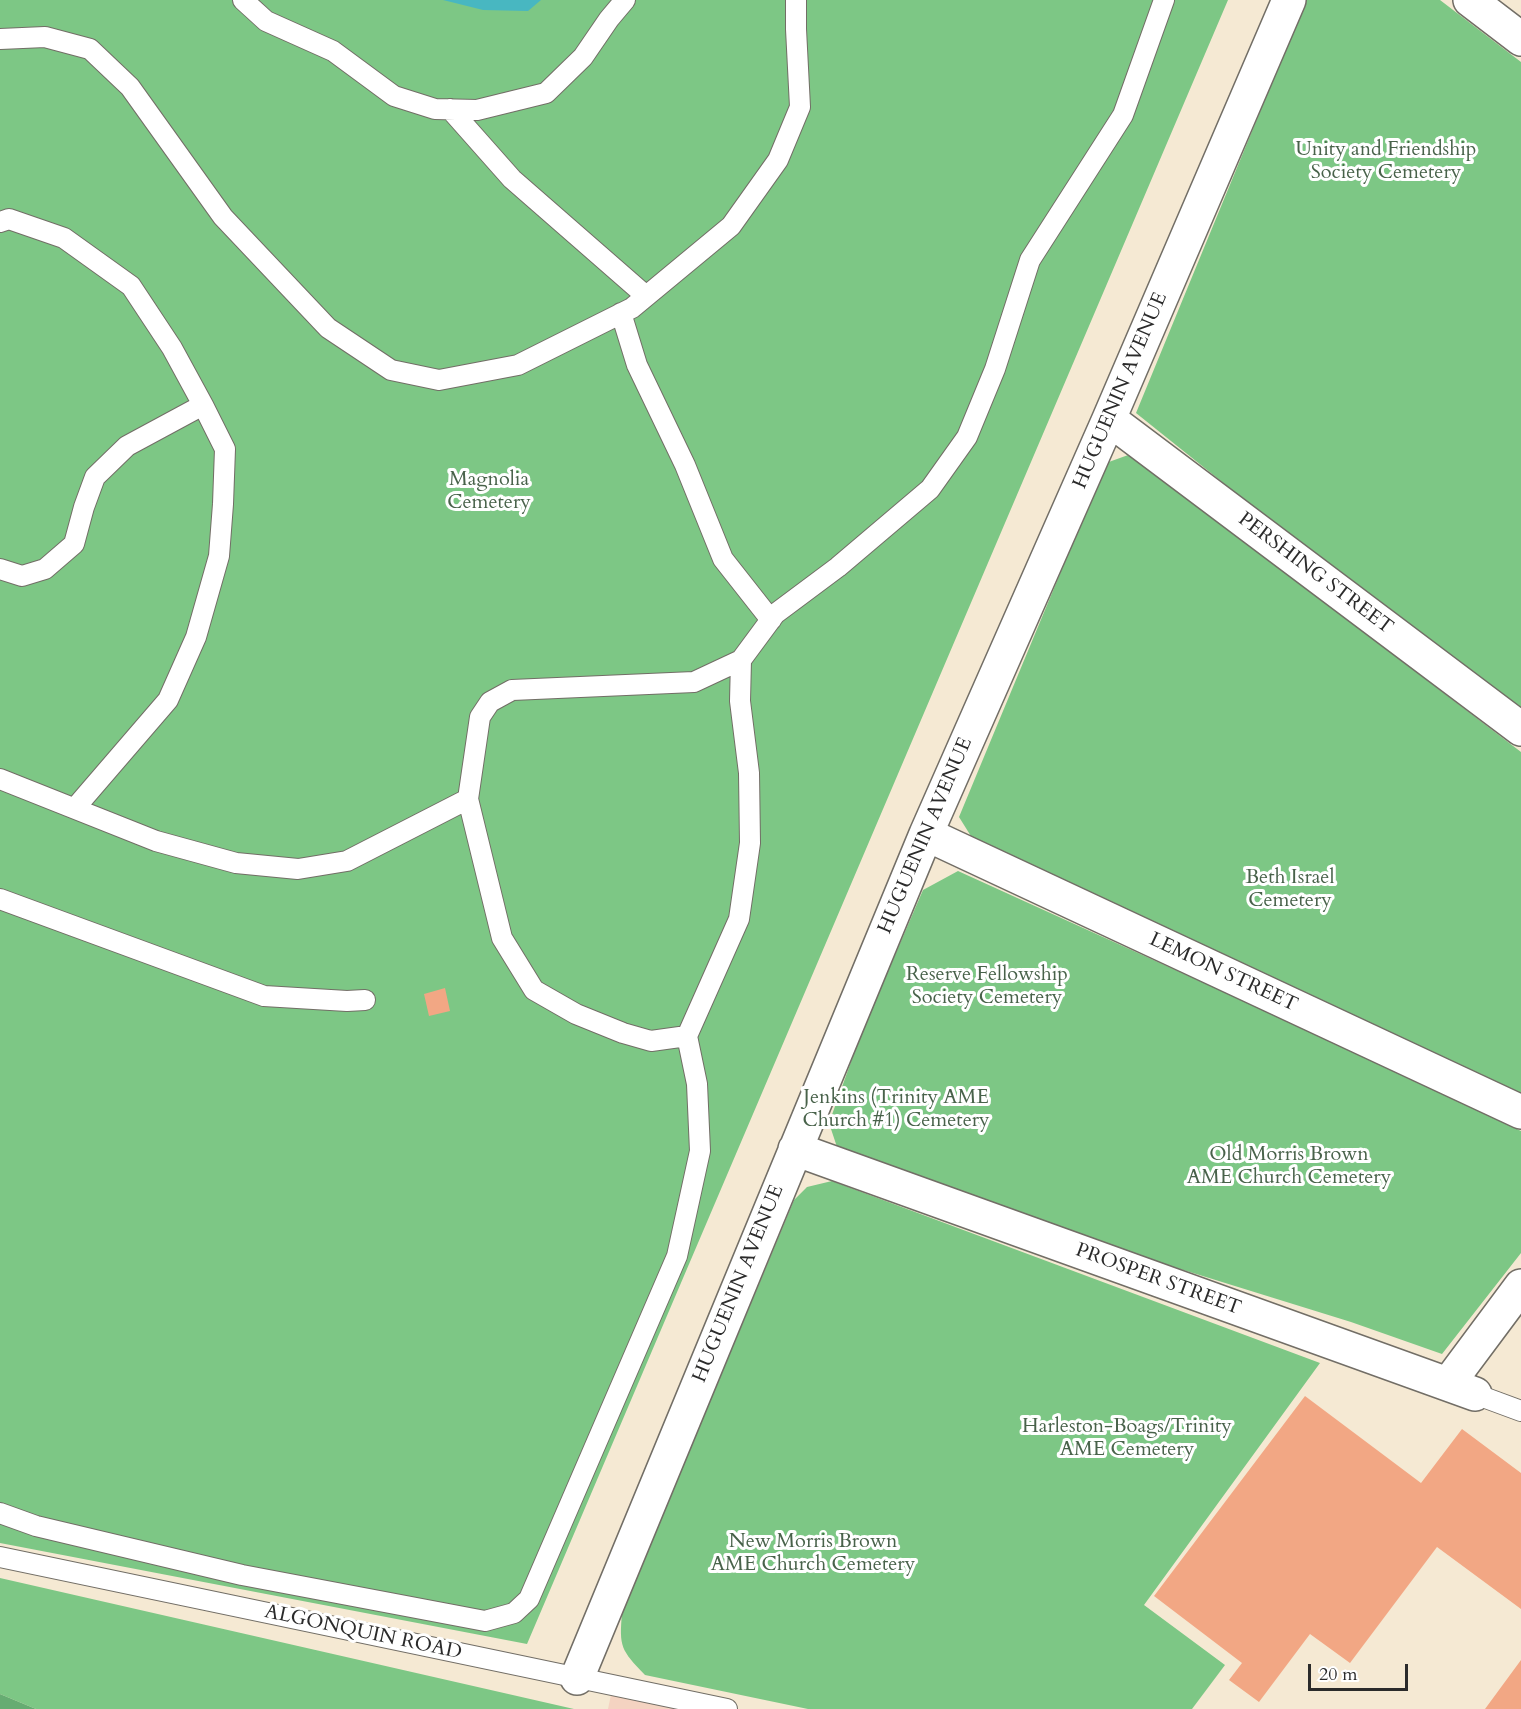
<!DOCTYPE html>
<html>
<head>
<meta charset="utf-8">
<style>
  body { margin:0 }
  #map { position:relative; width:1521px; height:1709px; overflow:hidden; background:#f5e9d3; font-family:Cardo,serif }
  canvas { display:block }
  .scale { position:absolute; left:1308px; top:1664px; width:100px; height:27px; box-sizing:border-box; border:3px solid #2b2b2b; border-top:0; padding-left:8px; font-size:18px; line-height:21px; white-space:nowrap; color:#2b2b2b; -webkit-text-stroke:4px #fff; paint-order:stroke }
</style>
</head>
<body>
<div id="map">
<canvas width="1521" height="1709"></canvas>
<div class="scale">20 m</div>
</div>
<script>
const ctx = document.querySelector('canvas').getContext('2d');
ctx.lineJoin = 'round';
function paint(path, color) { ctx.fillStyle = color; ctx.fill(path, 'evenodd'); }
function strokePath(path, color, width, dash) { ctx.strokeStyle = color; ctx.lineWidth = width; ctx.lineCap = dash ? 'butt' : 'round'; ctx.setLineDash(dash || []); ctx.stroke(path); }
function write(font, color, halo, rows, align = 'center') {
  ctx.font = font + ' Cardo,serif'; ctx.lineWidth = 6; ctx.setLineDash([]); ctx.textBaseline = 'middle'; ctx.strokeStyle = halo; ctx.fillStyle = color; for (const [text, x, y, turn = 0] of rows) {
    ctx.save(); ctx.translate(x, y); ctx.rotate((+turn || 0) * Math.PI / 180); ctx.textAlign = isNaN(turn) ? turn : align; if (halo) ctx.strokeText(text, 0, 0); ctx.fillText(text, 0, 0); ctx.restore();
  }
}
paint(new Path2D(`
  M613,1685l114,24h-119z`), '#f4d3c1');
paint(new Path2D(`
  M0,0h1228l-701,1644 -527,-101z
  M1306,0h134l81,62v648l-234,-176 -151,-121z
  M1131,454l390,298v344l-547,-255 -15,-24 147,-354z
  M958,871l279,127 284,133v122l-79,101 -91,-32 -258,-80 -256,-95 -8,-24 32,-89 62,-144z
  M832,1181l488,182 -176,242 81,60 -33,44h-384l-163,-34c-24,-25 -26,-28 -23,-62l172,-413 13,-13z
  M0,1578l574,131h-538l-36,-15z`), '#7dc785');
paint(new Path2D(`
  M0,1694l36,15h-36z`), '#66ac72');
paint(new Path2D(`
  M443,0h98l-13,11 -45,-1z`), '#48b7c1');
paint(new Path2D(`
  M445,988l5,23 -21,5 -5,-22z
  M1305,1396l116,87 41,-54 59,44v136l-84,-62 -87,116 -40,-29 -51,68 -30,-22 13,-17 -88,-67z
  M1521,1660v49h-36z`), '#f2a784');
const lane = new Path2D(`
  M243,0l23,21 67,30 61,45 41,13 42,1 69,-17 37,-36 26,-38 16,-19
  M0,39l45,-2 45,12 40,38 93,130 105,111 63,42 48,10 79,-15 114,-57 99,-82 47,-66 22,-53 -4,-78v-29
  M450,109l62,70 134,117
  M0,222l9,-3 55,19 67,48 41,62 31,57 22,44 -2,55 -4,52 -23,81 -28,63 -93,108
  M621,313l16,52 48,100 38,94 48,61
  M0,569l22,7 23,-7 29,-25 10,-37 11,-30 32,-31 76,-41
  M741,660l-1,41 9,72 1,70 -11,76 -52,117 -36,5 -28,-8 -47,-19 -42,-24 -32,-52 -34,-139 12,-82 10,-15 22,-12 182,-8 47,-22 34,-46 63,-47 92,-78 37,-52 28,-68 35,-109 93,-145 41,-115
  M0,779l156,62 80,22 62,6 49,-8 121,-62
  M0,899l264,97 83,5 18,-1
  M1475,1394l46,17
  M0,1513l36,13 206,49 243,46 29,-8 15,-14 148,-343 23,-105 -3,-67 -10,-48
  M0,1557l727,152`);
const street = new Path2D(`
  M1470,0l51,39
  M1109,419l412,310
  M926,834l595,278
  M795,1149l680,245
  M1448,1384l73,-98
  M577,1678l349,-844 183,-415 180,-419`);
strokePath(lane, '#726e66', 22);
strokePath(street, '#726e66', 36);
strokePath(lane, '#fff', 20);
strokePath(street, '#fff', 33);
write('20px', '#48624a', '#fff', [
  ["Unity and Friendship",1386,150],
  ["Society Cemetery",1386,173],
  ["Magnolia",489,480],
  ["Cemetery",489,503],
  ["Beth Israel",1290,878],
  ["Cemetery",1290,901],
  ["Reserve Fellowship",987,975],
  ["Society Cemetery",987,998],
  ["Jenkins (Trinity AME",896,1098],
  ["Church #1) Cemetery",896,1121],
  ["Old Morris Brown",1289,1155],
  ["AME Church Cemetery",1289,1178],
  ["Harleston-Boags/Trinity",1127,1427],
  ["AME Cemetery",1127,1450],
  ["New Morris Brown",813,1542],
  ["AME Church Cemetery",813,1565]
]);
write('20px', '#2b2b2b', '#fff', [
  ["HUGUENIN AVENUE",1121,391,-67],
  ["PERSHING STREET",1315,574,37],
  ["HUGUENIN AVENUE",926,836,-67],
  ["LEMON STREET",1223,973,25],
  ["PROSPER STREET",1158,1280,20],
  ["HUGUENIN AVENUE",739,1284,-68],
  ["ALGONQUIN ROAD",363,1633,12]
]);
</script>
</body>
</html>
